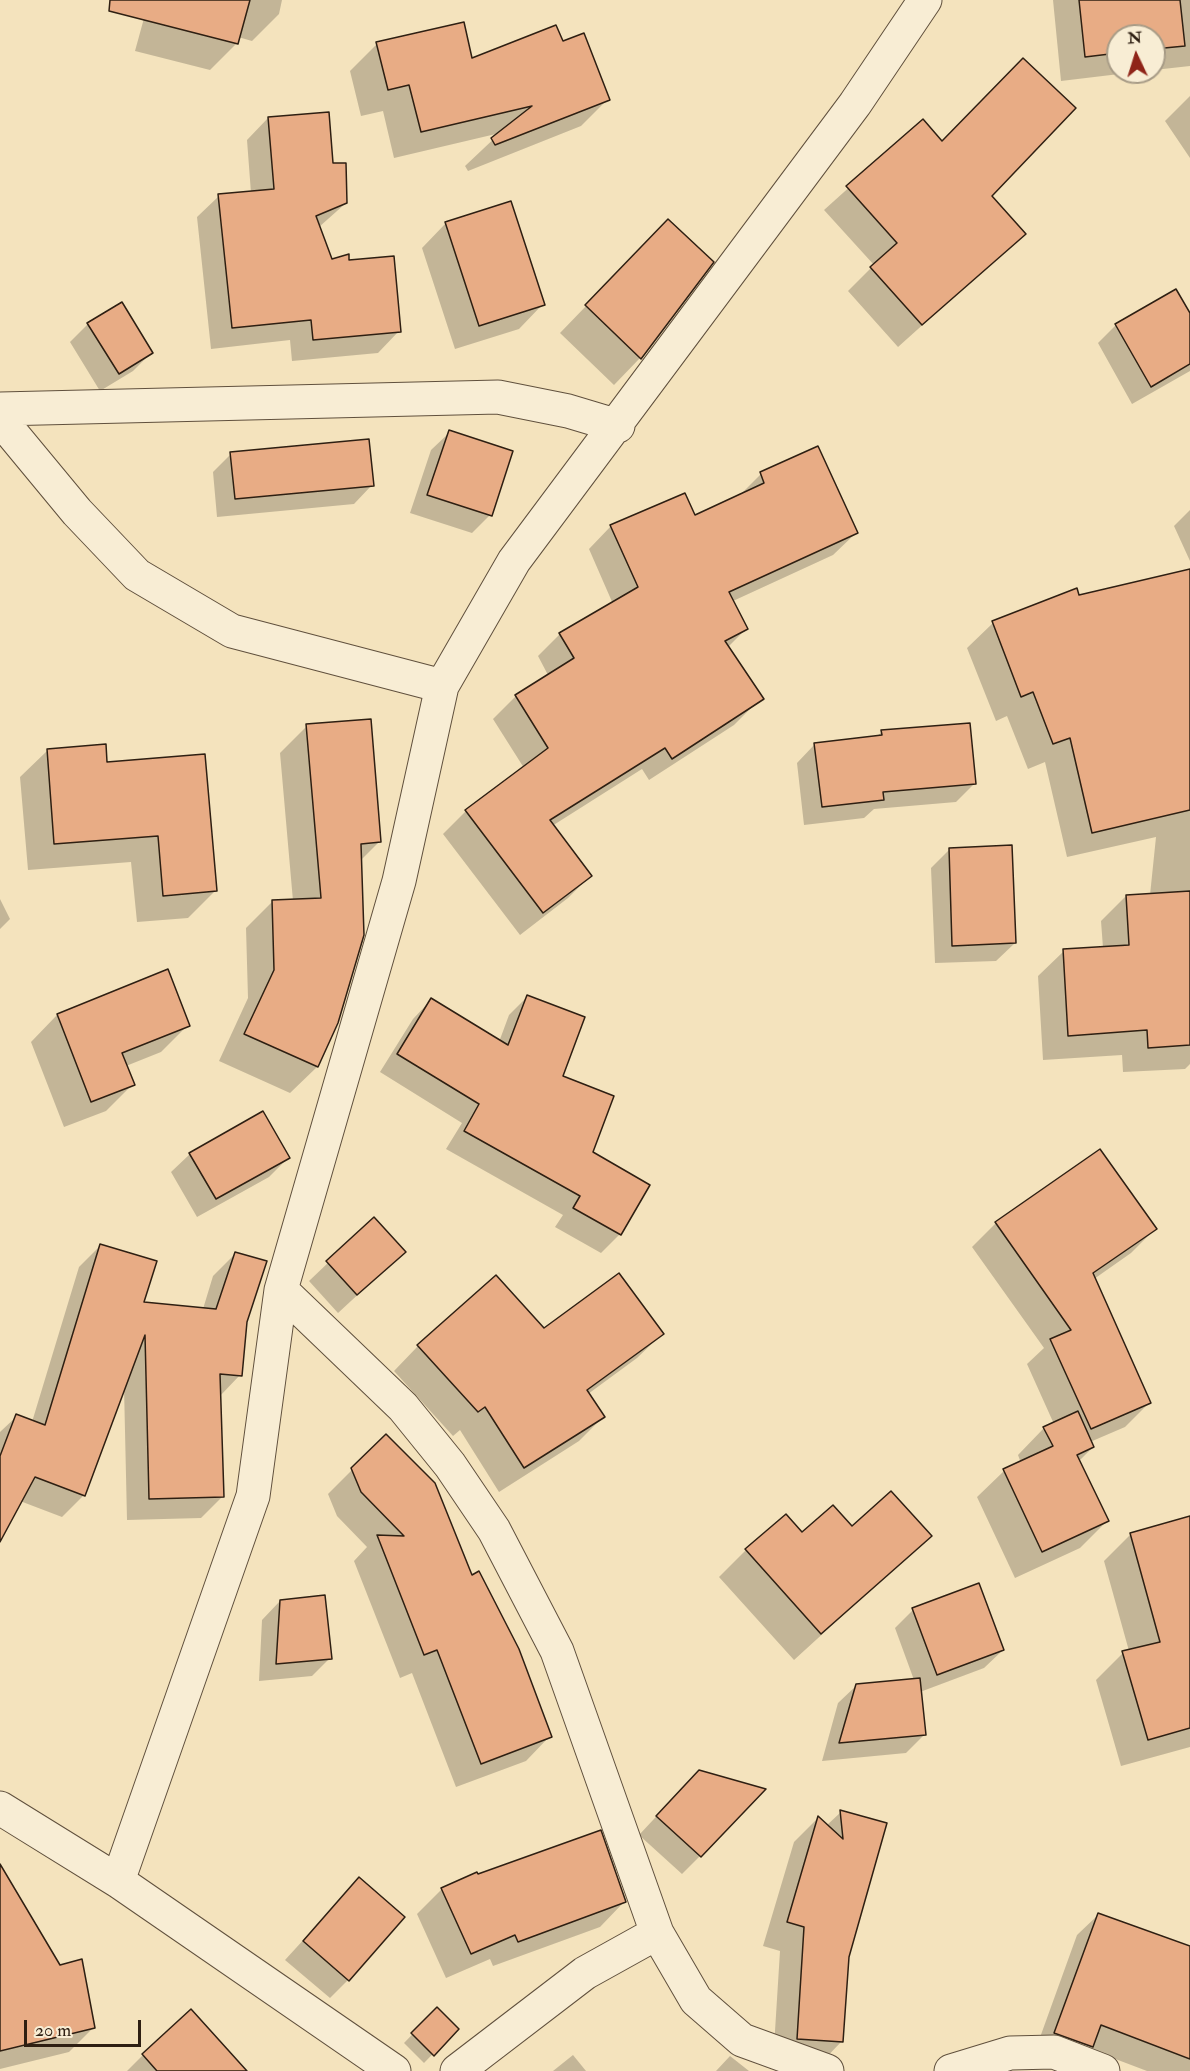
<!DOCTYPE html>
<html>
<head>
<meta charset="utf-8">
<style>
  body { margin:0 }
  #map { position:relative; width:1190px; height:2071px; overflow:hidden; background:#f4e3bd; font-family:"IM FELL Double Pica",serif }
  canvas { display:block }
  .north { position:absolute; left:1106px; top:24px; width:60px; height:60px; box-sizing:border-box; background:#f8edd4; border:2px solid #a79b86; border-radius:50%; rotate:356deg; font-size:16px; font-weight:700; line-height:24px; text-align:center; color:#2e1f12 }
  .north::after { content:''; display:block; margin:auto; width:21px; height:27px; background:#8f2418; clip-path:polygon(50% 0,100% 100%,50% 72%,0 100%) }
  .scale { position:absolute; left:24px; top:2020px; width:117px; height:27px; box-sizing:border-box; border:3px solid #2e1f12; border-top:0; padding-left:8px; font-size:18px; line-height:21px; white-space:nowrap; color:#2e1f12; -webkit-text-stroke:4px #f8edd4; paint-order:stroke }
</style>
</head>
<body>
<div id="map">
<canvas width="1190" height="2071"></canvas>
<div class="north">N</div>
<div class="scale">20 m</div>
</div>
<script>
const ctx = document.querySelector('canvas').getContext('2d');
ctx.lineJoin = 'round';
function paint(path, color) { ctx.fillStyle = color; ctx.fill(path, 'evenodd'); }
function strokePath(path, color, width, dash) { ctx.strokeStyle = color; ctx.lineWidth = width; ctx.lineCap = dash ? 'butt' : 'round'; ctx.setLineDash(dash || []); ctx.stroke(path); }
paint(new Path2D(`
  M149,0h133l-3,14 -27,27 -14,-4 -2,7 -26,26 -75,-19z
  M1053,0h137v66l-36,4v-34h-36v36h18l-75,9z
  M563,43l45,56 -27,27 -113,45 -3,-5 35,-33 -106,25 -11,-47 -22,5 -11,-45 27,-27 94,16z
  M1190,96v62l-25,-37z
  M268,118l63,47 15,38 -27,24 12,34 17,1 51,69 -21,22 -86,8 -2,-21 -79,9 -14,-132 22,-21 32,-3 -4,-53z
  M923,121l101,113 -126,113 -50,-56 26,-26 -50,-55z
  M446,223l97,81 -24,25 -64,20 -33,-101z
  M642,248l-2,110 -26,27 -54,-52z
  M1190,316v55l-58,33 -34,-61 18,-18z
  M88,324l63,29 -18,18 -33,20 -30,-49z
  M450,432l40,83 -18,18 -62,-20 21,-63z
  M817,448l39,85 -23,22 -100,46 14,27 -19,19 29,55 -23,23 -85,55 -7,-11 -90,57 38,50 -22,22 -48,37 -77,-101 23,-23 58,-43 -31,-49 23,-23 32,-21 -10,-19 22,-22 53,-30 -24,-55 22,-23 83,-9 44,-20 23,-23z
  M231,454l141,31 -18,19 -137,13 -4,-45z
  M1190,510v51l-16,-35z
  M1190,571v493l-5,5 -62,3 -1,-17 -79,5 -5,-84 26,-25 39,-3 -2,-27 25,-25 24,-1 6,-58 -89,20 -22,-95 -17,7 -21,-53 -11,5 -29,-73 26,-25 83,-33 2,6z
  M307,726l72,116 -19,19 -23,162 -20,44 -27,26 -71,-32 29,-63 -2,-70 27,-27h20l-13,-148z
  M882,732l92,52 -18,18 -82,7 -10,9 -60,7 -7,-62 18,-19 61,-7z
  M47,751l59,12 109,128 -27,27 -51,4 -6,-60 -103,8 -8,-93z
  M950,849l65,94 -19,18 -61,2 -4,-95z
  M0,899l10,20 -10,10z
  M527,997l64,156 57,33 -28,48 -19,19 -46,-26 8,-12 -117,-66 16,-26 -82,-51 33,-53 18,-19 68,42 10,-27z
  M57,1015l131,10 -27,27 -35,14 7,18 -27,27 -42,16 -33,-85z
  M190,1154l98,4 -19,19 -72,40 -26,-45z
  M374,1219l30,33 -66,61 -29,-32z
  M996,1223l159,6 -24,24 -37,26 55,124 -24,24 -35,15 3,5 -14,14 28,60 -27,27 -65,30 -38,-81 27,-26 17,-8 -3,-8 26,-27 10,-4 -27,-60 17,-16 -72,-101z
  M100,1246l42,57 61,6 10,-33 22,-22 10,68 -5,53 -20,21 2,101 -21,21 -74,2 -3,-133 -40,108 -22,22 -42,-16 -20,38v-107l17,-16 15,6 47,-155z
  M543,1330l119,4 -25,24 -49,36 15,23 -24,24 -80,51 -39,-62 -7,6 -59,-65 24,-25z
  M386,1436l85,141 79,159 -24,25 -70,26 -44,-114 -12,5 -46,-117 13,-14 -30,-31 -9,-22z
  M1190,1517v230l-69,19 -25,-86 27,-27 6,-2 -25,-90 27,-27z
  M852,1528l78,8 -136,124 -75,-83 27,-27 56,-16z
  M280,1601l50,57 -18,18 -53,5 3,-61z
  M913,1610l90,40 -19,18 -64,24 4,43 -18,18 -84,8 16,-58 19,-18 57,-5 -19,-52z
  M681,1790l19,66 -18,18 -43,-39z
  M841,1812l44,12 -38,133 -5,84 -24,25 -45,-3 7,-112 -17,-5 31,-104 24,-24 8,8z
  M0,1867l93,161 -24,24 -69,17z
  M477,1876l147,26 -24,25 -107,39 -3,-7 -44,19 -29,-64 25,-25z
  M359,1879l-11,101 -18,18 -45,-38z
  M1098,1915l92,33v123h-43l-58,-22 -55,5 43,-119z
  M437,2009l20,20 -33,34 -20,-20z
  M191,2011l43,60h-107l16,-16z
  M573,2055l13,16h-33z
  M730,2056l19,15h-33z`), '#0003');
const building = new Path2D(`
  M110,0h140l-12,44 -129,-33z
  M1079,0h101l5,46 -31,3v-13h-36v17l-33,4z
  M464,22l8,36 84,-33 7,16 21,-8 26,67 -115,45 -4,-7 41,-32 -111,26 -12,-47 -21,5 -12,-48z
  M1023,58l53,50 -84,88 34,38 -104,91 -52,-58 27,-24 -51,-57 77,-67 19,22z
  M329,112l4,51h13l1,40 -31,13 16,43 17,-5v6l45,-4 7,76 -88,8 -2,-20 -79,8 -14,-134 56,-5 -6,-72z
  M511,201l34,104 -66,21 -34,-104z
  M668,219l46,43 -73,97 -56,-54z
  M1176,289l14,24v51l-39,23 -36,-63z
  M122,302l31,51 -34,21 -32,-51z
  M449,430l64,21 -21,65 -65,-21z
  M369,439l5,47 -139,13 -5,-47z
  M818,446l40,87 -129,59 19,37 -23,12 39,58 -92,60 -7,-11 -115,72 42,56 -49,37 -78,-103 83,-62 -33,-53 59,-37 -15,-25 79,-46 -28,-62 75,-32 10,22 69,-32 -4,-11z
  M1190,569v241l-98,23 -22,-95 -17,6 -20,-52 -12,5 -29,-76 85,-33 2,7z
  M371,719l10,123 -20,2 3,91 -26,88 -20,44 -74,-33 30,-64 -2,-70 49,-2 -15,-174z
  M970,723l6,61 -93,8 1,8 -62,7 -8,-64 68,-8 -1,-5z
  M106,744l1,18 98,-8 12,137 -54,5 -5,-60 -104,8 -7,-95z
  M1012,845l4,98 -64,3 -3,-98z
  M1190,891v154l-42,3 -1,-18 -79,6 -5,-87 66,-4 -3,-50z
  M168,969l22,57 -68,27 13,32 -44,17 -34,-88z
  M527,995l58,22 -22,59 51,20 -21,56 57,33 -29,50 -48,-27 7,-12 -116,-65 15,-27 -82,-50 34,-56 77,47z
  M263,1111l27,47 -74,41 -27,-46z
  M1100,1149l57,80 -64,44 58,130 -60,26 -41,-90 21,-9 -76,-108z
  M374,1217l32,35 -49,43 -31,-34z
  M100,1244l57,17 -13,41 72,7 19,-57 32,9 -20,61 -5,54 -22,-2 4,123 -75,2 -4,-164 -60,161 -50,-19 -35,65v-86l16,-42 29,11z
  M619,1273l45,61 -77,56 18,27 -81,51 -39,-61 -7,5 -61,-67 79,-70 48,53z
  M1078,1411l16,36 -17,8 32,66 -67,31 -39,-83 50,-23 -10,-19z
  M386,1434l49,49 37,92 7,-4 40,78 33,88 -71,27 -44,-114 -13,5 -47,-120 27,1 -43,-44 -10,-24z
  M891,1491l41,45 -111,98 -76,-85 41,-35 16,18 31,-27 19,21z
  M1190,1516v212l-42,12 -26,-89 38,-9 -30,-109z
  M979,1583l25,67 -67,25 -25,-67z
  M325,1595l7,64 -56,5 4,-64z
  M920,1678l6,57 -87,8 17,-59z
  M699,1770l67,19 -65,68 -45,-41z
  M840,1810l47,13 -38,134 -6,85 -46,-3 7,-112 -17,-5 31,-106 25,23z
  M601,1830l25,72 -108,40 -3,-7 -44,19 -30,-66 36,-16 1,2z
  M0,1864l60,101 22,-6 13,69 -95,23z
  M359,1877l46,40 -56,64 -46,-40z
  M1098,1913l92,33v113l-89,-34 -8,22 -39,-14z
  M437,2007l22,22 -25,27 -23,-23z
  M191,2009l56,62h-90l-15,-17z`);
paint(building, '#e8ac85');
strokePath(building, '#2e1f12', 1.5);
const minor = new Path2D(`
  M0,409l498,-12 70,14 50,15
  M0,419l77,93 60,63 95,56 210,55
  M281,1290l122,117 47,58 44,65 63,121 100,282 39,67 46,40 85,31
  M0,1808l118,73 276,190
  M118,1881l135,-385 28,-206 118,-409 43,-195 72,-125 341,-457 70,-104
  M457,2071l128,-98 72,-40
  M951,2071l59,-18 44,-1 49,19`);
strokePath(minor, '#60503d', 35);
strokePath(minor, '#f8edd4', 33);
</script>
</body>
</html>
